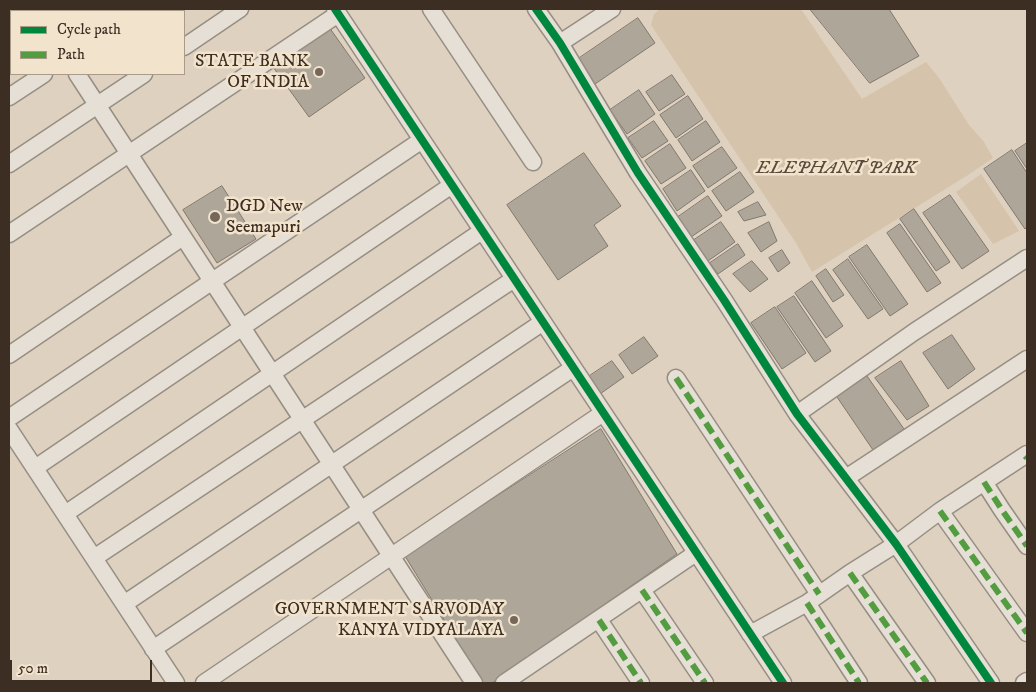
<!DOCTYPE html>
<html>
<head>
<meta charset="utf-8">
<style>
  body { margin:0 }
  #map { position:relative; width:1036px; height:692px; overflow:hidden; background:#ded1bf; font-family:"IM FELL DW Pica",serif }
  canvas { display:block }
  .frame { position:absolute; inset:0; border:10px solid #3d2e23; pointer-events:none }
  .legend { position:absolute; left:10px; top:10px; width:175px; height:65px; box-sizing:border-box; background:#f2e3cd; border:1px solid #aa9b89; margin:0; padding:6px 9px; list-style:none; font-size:15px; color:#3d2e23 }
  .legend li { display:flex; align-items:center; gap:10px; height:25px }
  .legend b { width:25px; border:1px solid #aa9b89 }
  .scale { position:absolute; left:10px; top:660px; width:142px; height:22px; box-sizing:border-box; border:2px solid #3d2e23; border-top:0; padding-left:6px; font-size:15px; line-height:18px; white-space:nowrap; color:#3d2e23; -webkit-text-stroke:4px #f2e3cd; paint-order:stroke }
</style>
</head>
<body>
<div id="map">
<canvas width="1036" height="692"></canvas>
<div class="frame"></div>
<ul class="legend">
<li><b style="height:6px;background:#00873e"></b>Cycle path</li>
<li><b style="height:6px;background:#539d40"></b>Path</li>
</ul>
<div class="scale">50 m</div>
</div>
<script>
const ctx = document.querySelector('canvas').getContext('2d');
ctx.lineJoin = 'round';
function paint(path, color) { ctx.fillStyle = color; ctx.fill(path, 'evenodd'); }
function strokePath(path, color, width, dash) { ctx.strokeStyle = color; ctx.lineWidth = width; ctx.lineCap = dash ? 'butt' : 'round'; ctx.setLineDash(dash || []); ctx.stroke(path); }
function write(font, color, halo, rows, align = 'center') {
  ctx.font = font + ' "IM FELL DW Pica",serif'; ctx.lineWidth = 5; ctx.setLineDash([]); ctx.textBaseline = 'middle'; ctx.strokeStyle = halo; ctx.fillStyle = color; for (const [text, x, y, turn = 0] of rows) {
    ctx.save(); ctx.translate(x, y); ctx.rotate((+turn || 0) * Math.PI / 180); ctx.textAlign = isNaN(turn) ? turn : align; if (halo) ctx.strokeText(text, 0, 0); ctx.fillText(text, 0, 0); ctx.restore();
  }
}
paint(new Path2D(`
  M660,9h141l61,90 64,-37 13,16 30,47 15,17 9,16 -25,17 -156,97 -16,-29 -145,-218 3,-11z
  M981,174l38,57 -26,13 -37,-52z`), '#d5c3ab');
const building = new Path2D(`
  M810,9h79l30,47 -49,27z
  M638,18l17,25 -60,41 -17,-25z
  M329,27l36,51 -56,39 -36,-50z
  M672,75l13,19 -26,17 -13,-19z
  M639,90l16,24 -28,20 -17,-24z
  M688,96l15,23 -27,19 -16,-23z
  M654,121l14,20 -26,17 -14,-20z
  M706,121l14,21 -28,19 -14,-21z
  M1027,143v26l-12,-18z
  M670,144l16,24 -25,16 -16,-23z
  M722,147l15,21 -29,20 -15,-22z
  M1012,150l15,23v54l-2,2 -41,-60z
  M584,153l37,53 -27,19 14,21 -50,34 -51,-75z
  M691,170l14,21 -28,20 -14,-22z
  M740,172l14,20 -28,19 -14,-20z
  M222,186l34,53 -39,24 -34,-53z
  M950,195l39,56 -27,18 -39,-56z
  M708,196l14,20 -31,21 -13,-20z
  M758,202l8,13 -22,6 -6,-9z
  M914,209l36,53 -14,9 -36,-52z
  M721,222l14,20 -27,19 -14,-21z
  M769,222l8,19 -16,11 -13,-19z
  M900,224l41,59 -14,9 -40,-59z
  M738,244l7,11 -27,19 -8,-11z
  M867,245l41,59 -18,12 -41,-59z
  M782,250l8,13 -12,9 -9,-14z
  M848,259l35,50 -15,10 -35,-49z
  M752,261l16,18 -18,13 -17,-18z
  M826,269l18,26 -11,7 -17,-26z
  M812,281l31,45 -17,12 -31,-45z
  M794,296l37,55 -16,11 -38,-55z
  M775,307l31,46 -24,16 -31,-46z
  M952,335l23,34 -27,20 -25,-36z
  M644,337l14,19 -26,18 -13,-19z
  M612,361l12,16 -24,17 -12,-17z
  M901,361l28,45 -22,14 -32,-42z
  M867,376l37,53 -31,21 -36,-53z
  M601,429l76,125 -185,129h-9l-78,-127z`);
paint(building, '#afa69a');
strokePath(building, '#81786e', 1);
const street = new Path2D(`
  M335,9l448,674
  M431,9l102,153
  M536,9l24,34 78,130 86,127 73,114 99,130 95,139
  M43,11l4,-2
  M136,11l4,-2
  M9,34l2,-2
  M560,43l52,-34
  M184,47l56,-38
  M77,74l397,609
  M9,97l35,-23
  M9,164l135,-90
  M9,234l329,-220
  M9,355l174,-118
  M676,378l143,216
  M797,414l117,-82 113,-74
  M9,418l413,-278
  M9,429l167,254
  M35,468l417,-283
  M846,478l181,-119
  M984,482l18,28 25,36
  M940,511l87,122
  M65,514l417,-283
  M94,558l420,-279
  M850,573l77,110
  M642,590l63,93
  M807,603l52,80
  M124,604l419,-282
  M599,620l42,63
  M750,634l57,-31 43,-30 46,-29 44,-33 87,-57
  M153,649l420,-281
  M204,683l399,-270
  M504,683l192,-130
  M1024,683l3,-2`);
strokePath(street, '#978e83', 19);
strokePath(street, '#e5dfd5', 16);
strokePath(new Path2D(`
  M676,378l143,216
  M1025,456l2,2
  M984,482l18,28 25,36
  M940,511l87,122
  M850,573l77,110
  M642,590l63,93
  M807,603l52,80
  M599,620l42,63`), '#539d40', 6, [12, 6]);
strokePath(new Path2D(`
  M335,9l448,674
  M536,9l24,34 78,130 86,127 73,114 99,130 95,139`), '#00873e', 8);
for (const [x, y, r, color] of [
  [319,72,5,"#75675a"],
  [215,217,6,"#75675a"],
  [514,620,5,"#75675a"]
]) { const dot = new Path2D(); dot.arc(x, y, r, 0, 2 * Math.PI); ctx.fillStyle = color; ctx.fill(dot); strokePath(dot, '#f2e3cd', 2); }
write('18px', '#3d2e23', '#f2e3cd', [
  ["STATE BANK",309,62],
  ["OF INDIA",309,83],
  ["DGD New",226,207,"left"],
  ["Seemapuri",226,228,"left"],
  ["GOVERNMENT SARVODAY",504,610],
  ["KANYA VIDYALAYA",504,631]
], 'right');
write('italic 18px', '#5a4a3b', '#f2e3cd', [
  ["ELEPHANT PARK",836,169]
]);
</script>
</body>
</html>
